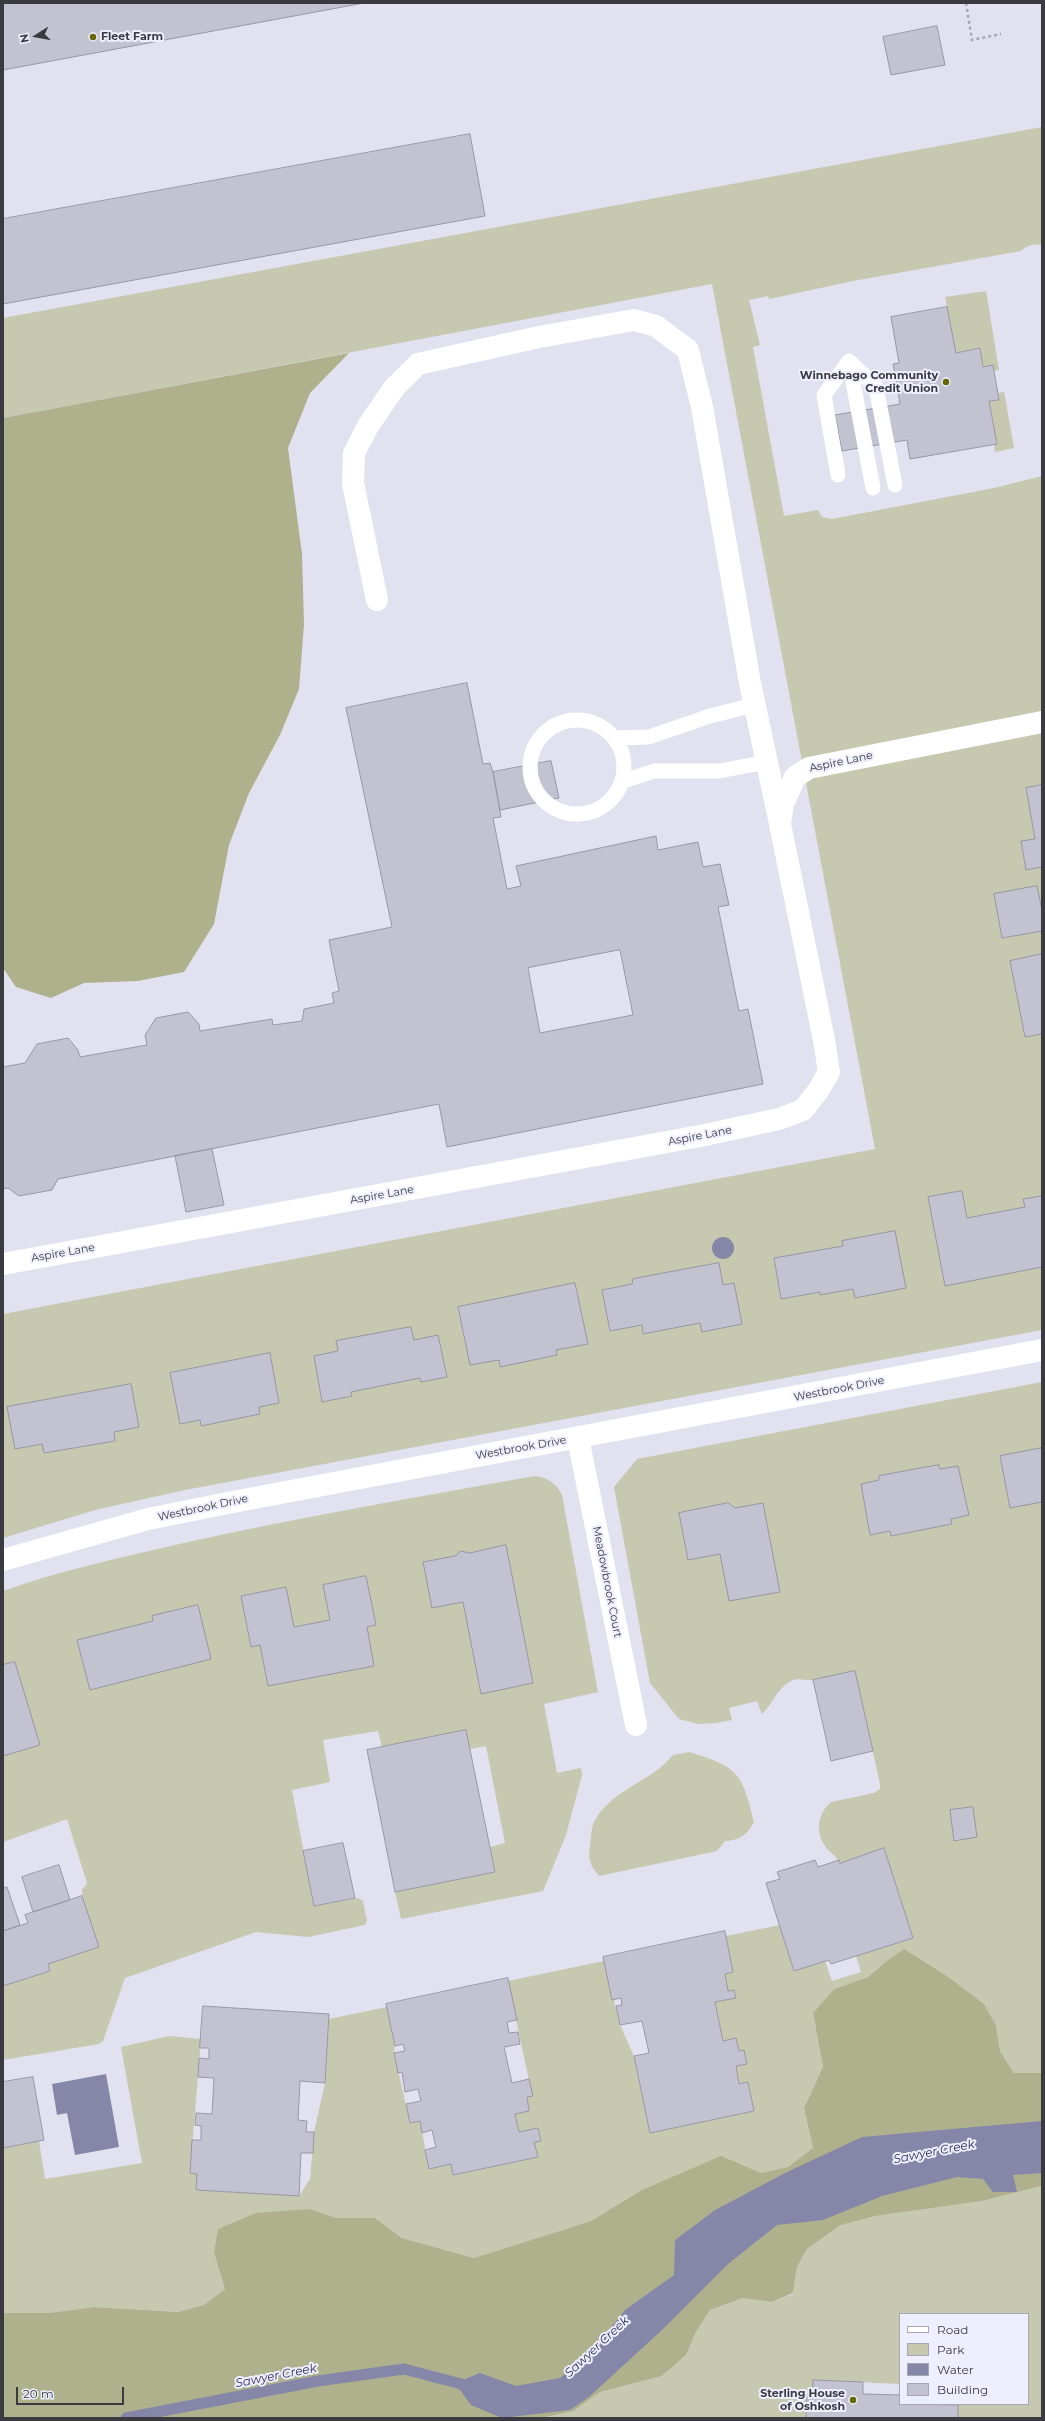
<!DOCTYPE html>
<html>
<head>
<meta charset="utf-8">
<style>
  body { margin:0 }
  #map { position:relative; width:1045px; height:2421px; overflow:hidden; background:#e1e1f0; font-family:Montserrat,sans-serif }
  canvas { display:block }
  .frame { position:absolute; inset:0; border:4px solid #3a3a40; pointer-events:none }
  .legend { position:absolute; left:899px; top:2313px; width:130px; height:92px; box-sizing:border-box; background:#eeeffe; border:1px solid #a6a7b2; margin:0; padding:5px 7px; list-style:none; font-size:12px; color:#3a3a40 }
  .legend li { display:flex; align-items:center; gap:8px; height:20px }
  .legend b { width:20px; border:1px solid #a6a7b2 }
  .north { position:absolute; left:16px; top:16px; width:40px; height:40px; -webkit-text-stroke:3px #eeeffe; paint-order:stroke; rotate:259deg; font-size:11px; font-weight:700; line-height:16px; text-align:center; color:#3a3a40 }
  .north::after { content:''; display:block; margin:auto; width:14px; height:18px; background:#3a3a40; clip-path:polygon(50% 0,100% 100%,50% 72%,0 100%) }
  .scale { position:absolute; left:16px; top:2387px; width:108px; height:18px; box-sizing:border-box; border:2px solid #3a3a40; border-top:0; padding-left:5px; font-size:12px; line-height:14px; white-space:nowrap; color:#3a3a40; -webkit-text-stroke:3px #eeeffe; paint-order:stroke }
</style>
</head>
<body>
<div id="map">
<canvas width="1045" height="2421"></canvas>
<div class="frame"></div>
<ul class="legend">
<li><b style="height:5px;background:#fff"></b>Road</li>
<li><b style="height:11px;background:#c6c8b0"></b>Park</li>
<li><b style="height:11px;background:#8687a8"></b>Water</li>
<li><b style="height:11px;background:#c2c2d1"></b>Building</li>
</ul>
<div class="north">N</div>
<div class="scale">20 m</div>
</div>
<script>
const ctx = document.querySelector('canvas').getContext('2d');
ctx.lineJoin = 'round';
function paint(path, color) { ctx.fillStyle = color; ctx.fill(path, 'evenodd'); }
function strokePath(path, color, width, dash) { ctx.strokeStyle = color; ctx.lineWidth = width; ctx.lineCap = dash ? 'butt' : 'round'; ctx.setLineDash(dash || []); ctx.stroke(path); }
function write(font, color, halo, rows, align = 'center') {
  ctx.font = font + ' Montserrat,sans-serif'; ctx.lineWidth = 4; ctx.setLineDash([]); ctx.textBaseline = 'middle'; ctx.strokeStyle = halo; ctx.fillStyle = color; for (const [text, x, y, turn = 0] of rows) {
    ctx.save(); ctx.translate(x, y); ctx.rotate((+turn || 0) * Math.PI / 180); ctx.textAlign = isNaN(turn) ? turn : align; if (halo) ctx.strokeText(text, 0, 0); ctx.fillText(text, 0, 0); ctx.restore();
  }
}
paint(new Path2D(`
  M1042,127v118c-8,-1 -16,0 -21,6l-168,30 -84,18 -1,-3 -19,4 11,45 -7,2 31,169 34,-6 4,7 10,2 162,-31 48,-12v854l-857,160 -90,20 -92,28v-224l872,-165 -163,-865 -709,134v-100z
  M986,291l13,79 -6,1v-6l-10,2 -3,-19 -24,5 -11,-56z
  M1004,392l10,56 -19,4 -1,-7 3,-1 -8,-43 10,-1 -1,-7z
  M1042,1382v691h-28l-14,-22 -4,-26 -12,-21 -34,-26 -46,-28 -20,13 -16,14 -34,12 -21,24 10,54 -19,41 9,40 -25,19 -27,6 -40,-16 -78,33 -52,31 -117,37 -72,-20 -27,-20h-39l-26,-9 -96,44 11,36 -21,16 -26,7 -84,-5 -45,6h-46v-165l36,-7 6,38 97,-16 -21,-116 48,-11 32,3 -11,134 7,1 -1,16 103,6 11,-17 4,-47 11,-49 4,-64 58,-12 8,39 -1,7 16,70 10,-2 9,48 22,-5 3,11 84,-18 -4,-15 7,-1 -3,-13 -19,4 -4,-18 14,-3 -2,-14 5,-2 -24,-114 96,-20 16,64 14,31 16,77 104,-22 -6,-29 -9,2 -3,-18 11,-2 -3,-14 -5,1 -3,-12 -13,2 -8,-39 21,-5 -2,-7 -6,1 -3,-17 8,-2 -7,-36 54,-11 45,36 7,20 29,-9 -5,-16 57,-18 -29,-89 -44,14c-3,-7 -11,-11 -15,-17 -10,-15 -7,-33 6,-44l43,-9 6,-4v-5l-25,-113c-13,3 -27,7 -40,9 -12,2 -19,-6 -32,7 -9,8 -12,19 -21,27l-5,-13 -28,7 3,12 -16,3 -18,1 -19,-5 -29,-36 -36,-196 23,-28z
  M535,1476c12,1 22,8 27,19l36,197 -54,12 13,69 24,-5 1,7 -16,60 -23,56 -142,28 -6,-27 100,-20 -5,-25 15,-4 -19,-97 -16,3 -4,-19 -84,17 -4,-16 -55,9 7,42 -38,8 22,116 44,-8 5,3 4,20 -2,4 -57,12 -52,-5 -131,46 -22,63 -4,3 -96,16v-74l47,-15 -2,-7 51,-17 -17,-51v-6l5,-7 -20,-64 -64,23v-251c59,-21 120,-34 181,-48 116,-26 234,-46 351,-67z
  M689,1752c49,15 53,20 65,70 -7,13 -14,18 -29,19l-8,10 -118,25c-9,-10 -11,-17 -9,-30 1,-7 1,-18 4,-24 17,-33 58,-40 79,-67z
  M1042,2186v232h-84v-13h-9l79,-1v-90h-128v70l-87,-4v15h-6l-1,23h-264l32,-7 26,-19 62,-16 24,-21 10,-23 14,-22 33,-12 29,4 21,-8 4,-27 10,-18 34,-24 35,-9 106,-15z`), '#c6c8b0');
paint(new Path2D(`
  M349,353l-39,40 -22,55 14,106 2,70 -5,65 -19,46 -31,58 -20,52 -15,79 -30,48 -46,9 -54,2 -33,15 -35,-11 -13,-19v-550z
  M904,1949l46,29 34,26 12,21 4,26 14,22h28v113l-60,15 -106,15 -35,9 -34,24 -10,18 -4,26 -21,9 -29,-4 -33,12 -14,22 -10,23 -24,21 -62,16 -26,19 -32,7h-539v-105h46l45,-6 84,5 26,-7 21,-16 -11,-36 4,-24 38,-16 54,-4 26,9h39l27,20 72,20 117,-37 51,-31 79,-34 40,17 27,-6 25,-19 -9,-40 19,-41 -10,-54 21,-24 34,-12 16,-14z`), '#afb18d');
paint(new Path2D(`
  M712 1248a11 11 0 1 1 22 0a11 11 0 1 1-22 0Z
  M106,2074l13,73 -44,8 -8,-42 -10,2 -5,-31z
  M1042,2121v52l-29,2 4,17h-24l-10,-13 -26,-2 -75,19 -59,24 -46,5 -49,39 -65,65 -74,68 -19,13 -68,8 -31,-13 -16,-22 25,-10 36,13 44,-8 29,-22 36,-46 49,-35 1,-35 40,-30 72,-38 75,-35z`), '#8687a8');
strokePath(new Path2D(`
  M126,2418l192,-37 86,-12 65,17`), '#8687a8', 11);
const building = new Path2D(`
  M3,3h361l-361,67z
  M937,26l8,39 -54,10 -8,-38z
  M470,134l15,82 -482,88v-85z
  M947,307l9,46 24,-5 3,19 10,-2 6,35 -10,1 8,43 -87,15 -3,-19 -65,11 -7,-36 65,-11 -7,-40 6,-1 -8,-46z
  M467,683l16,81 7,-1 3,9 8,45 -8,1 14,71 14,-3 -5,-20 140,-30 2,14 40,-8 5,25 17,-3 9,41 -11,2 21,104 9,-2 15,75 -316,63 -8,-43 -381,75 -6,11 -33,6 -11,-8 -5,1v-122l22,-4 12,-19 31,-6 10,12 2,7 67,-12 -2,-10 11,-17 32,-6 11,12 1,7 72,-12 1,6 29,-4 2,-12 30,-6 -2,-10 7,-2 -10,-51 63,-13 -46,-219z
  M551,761l8,37 -59,12 -7,-38z
  M1042,785v82l-16,3 -5,-29 14,-2 -9,-51z
  M1037,886l5,24v21l-40,7 -8,-44z
  M620,950l13,65 -93,18 -12,-65z
  M1042,954v80l-17,3 -15,-76z
  M212,1149l12,56 -38,7 -11,-56z
  M962,1191l5,27 58,-11 -2,-8 19,-3v71l-97,19 -17,-89z
  M895,1231l11,57 -51,10 -2,-9 -33,6v-3l-39,7 -7,-41 69,-12 -1,-5z
  M719,1263l4,22 11,-2 8,41 -40,8 -2,-9 -57,11 -1,-9 -32,6 -8,-41 30,-6 1,-5z
  M575,1283l13,61 -32,6 1,5 -57,12 -1,-7 -29,5 -12,-58z
  M411,1327l3,13 24,-5 9,42 -26,5 -1,-4 -69,14 1,4 -30,6 -8,-46 24,-5 -2,-10z
  M270,1353l9,50 -20,4 1,7 -59,12 -1,-6 -20,4 -10,-51z
  M131,1384l8,43 -25,5 1,9 -71,12 -2,-9 -27,5 -8,-42z
  M1042,1448v54l-32,6 -10,-52z
  M939,1465l1,4 18,-3 11,49 -18,4 1,5 -61,12 -1,-5 -20,4 -9,-51 18,-4v-4z
  M728,1503l7,5 28,-5 17,89 -51,9 -9,-47 -32,6 -9,-47z
  M506,1545l27,138 -52,11 -18,-92 -31,6 -9,-46 32,-6 6,-5 8,2z
  M366,1576l10,49 -9,2 7,39 -106,20 -8,-41 -9,2 -10,-51 45,-9 8,40 36,-7 -7,-35z
  M198,1605l13,54 -121,31 -13,-50 76,-19 -1,-5z
  M15,1662l25,83 -37,11v-91z
  M855,1671l18,80 -42,10 -18,-81z
  M466,1730l29,142 -100,20 -28,-142z
  M973,1807l4,30 -23,4 -4,-31z
  M343,1843l12,55 -41,8 -11,-55z
  M884,1848l29,90 -82,26 -2,-4 -35,11 -28,-88 14,-4 -3,-7 38,-12 3,7 21,-7 1,3z
  M59,1865l11,35 -37,12 -11,-35z
  M7,1887l13,38 -17,6v-42z
  M82,1896l17,51 -51,17 2,7 -47,15v-55l25,-8 -3,-8z
  M725,1931l8,41 -8,2 3,17 6,-1 2,8 -21,4 8,39 13,-3 3,13 5,-1 3,14 -11,2 3,18 9,-2 6,29 -104,22 -16,-77 15,-3 -7,-32 -22,4 -4,-19 6,-1 -1,-7 -9,2 -9,-43z
  M508,1978l9,42 -10,2 2,11 9,-1 2,12 -16,3 8,36 17,-4 4,17 -6,1 2,14 -14,3 4,18 19,-4 3,13 -7,1 4,15 -85,18 -2,-11 -22,5 -4,-19 11,-3 -4,-17 -10,3 -2,-12 -10,2 -4,-19 15,-3 -3,-12 -13,3 -3,-20 -4,1 -4,-20 11,-2 -2,-7 -8,2 -9,-42z
  M203,2006l126,8 -4,69 -25,-2 -2,39 9,1 -1,11h8l-1,21h-12l-2,43 -103,-6 1,-16 -7,-1 2,-33h9v-14l-6,-1 1,-12 16,1 2,-36 -16,-1 1,-19 10,1v-11h-9z
  M33,2077l11,63 -41,8v-66z
  M813,2380l50,2v12l37,1v9l58,1v13h-152l1,-23h6z`);
paint(building, '#c2c2d1');
strokePath(building, '#9797a5', 1);
strokePath(new Path2D(`
  M966,3l6,37 29,-6`), '#a8a8b4', 2.5, [3, 3]);
strokePath(new Path2D(`
  M849,361l27,26 19,98
  M849,361l24,127
  M838,475l-14,-80 25,-34
  M530 767a47 47 0 1 1 94 0a47 47 0 1 1-94 0Z
  M614,738l35,-1 61,-21 44,-11
  M621,782l33,-11h65l48,-9`), '#fff', 15);
strokePath(new Path2D(`
  M377,600l-24,-117 1,-30 14,-27 26,-38 24,-24 121,-27 95,-17 22,6 32,24 14,57 48,276 29,136
  M3,1264l702,-129 74,-16 24,-9 15,-19 11,-19 -5,-32 -44,-216 3,-20 12,-27 14,-9 233,-46
  M578,1438l58,287
  M3,1560l145,-41 90,-18 804,-151`), '#fff', 22);
for (const [x, y, r, color] of [
  [93,37,4,"#656701"],
  [946,382,4,"#656701"],
  [853,2400,4,"#656701"]
]) { const dot = new Path2D(); dot.arc(x, y, r, 0, 2 * Math.PI); ctx.fillStyle = color; ctx.fill(dot); strokePath(dot, '#eeeffe', 1.5); }
write('bold 11px', '#3a3a40', '#eeeffe', [
  ["Fleet Farm",101,37,"left"],
  ["Winnebago Community",938,376],
  ["Credit Union",938,389],
  ["Sterling House",845,2394],
  ["of Oshkosh",845,2407]
], 'right');
write('11px', '#3a3a40', '#eeeffe', [
  ["Aspire Lane",841,762,-12],
  ["Aspire Lane",700,1136,-11],
  ["Aspire Lane",382,1195,-10],
  ["Aspire Lane",63,1253,-10],
  ["Westbrook Drive",839,1389,-11],
  ["Westbrook Drive",521,1448,-10],
  ["Westbrook Drive",203,1508,-12],
  ["Meadowbrook Court",607,1582,79]
]);
write('italic 12px', '#2f2c5a', '#eeeffe', [
  ["Sawyer Creek",934,2152,-11],
  ["Sawyer Creek",597,2347,-43],
  ["Sawyer Creek",276,2376,-11]
]);
</script>
</body>
</html>
